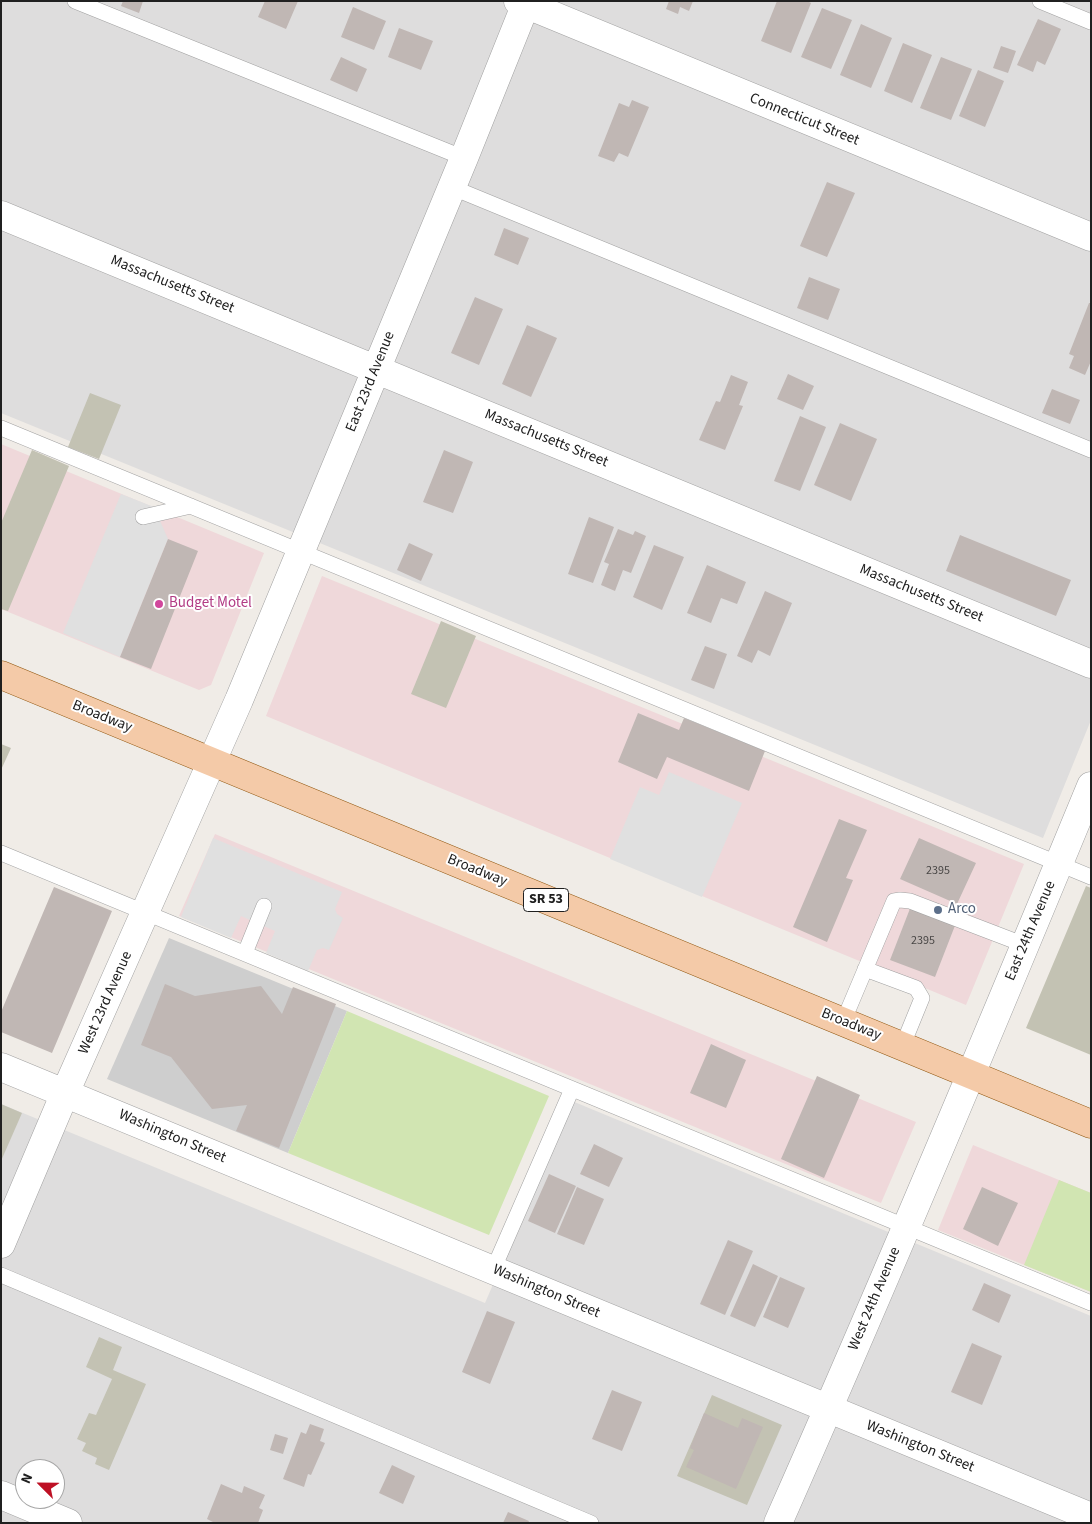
<!DOCTYPE html>
<html>
<head>
<meta charset="utf-8">
<style>
  body { margin:0 }
  #map { position:relative; width:1092px; height:1524px; overflow:hidden; background:#f0ece7; font-family:"Source Sans 3",sans-serif }
  canvas { display:block }
  .frame { position:absolute; inset:0; border:2px solid #202020; pointer-events:none }
  .north { position:absolute; left:15px; top:1459px; width:50px; height:50px; box-sizing:border-box; background:#fff; border:1px solid #a6a6a6; border-radius:50%; rotate:293deg; font-size:14px; font-weight:700; line-height:20px; text-align:center; color:#202020 }
  .north::after { content:''; display:block; margin:auto; width:18px; height:22px; background:#be1125; clip-path:polygon(50% 0,100% 100%,50% 72%,0 100%) }
</style>
</head>
<body>
<div id="map">
<canvas width="1092" height="1524"></canvas>
<div class="frame"></div>
<div class="north">N</div>
</div>
<script>
const ctx = document.querySelector('canvas').getContext('2d');
ctx.lineJoin = 'round';
function paint(path, color) { ctx.fillStyle = color; ctx.fill(path, 'evenodd'); }
function strokePath(path, color, width, dash) { ctx.strokeStyle = color; ctx.lineWidth = width; ctx.lineCap = dash ? 'butt' : 'round'; ctx.setLineDash(dash || []); ctx.stroke(path); }
function write(font, color, halo, rows, align = 'center') {
  ctx.font = font + ' "Source Sans 3",sans-serif'; ctx.lineWidth = 4; ctx.setLineDash([]); ctx.textBaseline = 'middle'; ctx.strokeStyle = halo; ctx.fillStyle = color; for (const [text, x, y, turn = 0] of rows) {
    ctx.save(); ctx.translate(x, y); ctx.rotate((+turn || 0) * Math.PI / 180); ctx.textAlign = isNaN(turn) ? turn : align; if (halo) ctx.strokeText(text, 0, 0); ctx.fillText(text, 0, 0); ctx.restore();
  }
}
paint(new Path2D(`
  M1,1h1090v719l-48,118 -1042,-425z
  M572,1101l519,215v207h-1090v-419l484,199zM25,1469h30v30h-30z`), '#dedddd');
paint(new Path2D(`
  M1,444l263,109 -53,132 -12,5 -198,-81z
  M322,576l702,288 -58,141 -700,-289z
  M215,834l701,288 -35,81 -702,-287z
  M973,1145l118,48v99l-153,-62z`), '#efd8da');
paint(new Path2D(`
  M169,938l178,73 -59,142 -181,-74z`), '#cecece');
paint(new Path2D(`
  M90,393l31,12 -22,54 -31,-12z
  M32,450l37,16 -61,145 -7,-2v-86z
  M441,621l35,15 -30,72 -35,-14z
  M1,744l10,4 -10,22z
  M1086,886l5,2v167l-65,-27z
  M1,1104l21,9 -21,48z
  M99,1337l23,10 -9,23 33,14 -37,86 -14,-6 2,-6 -15,-7 4,-8 -9,-4 12,-26 7,2 16,-36 -26,-12z
  M712,1395l70,30 -35,80 -70,-29z`), '#c3c2b3');
paint(new Path2D(`
  M347,1011l202,85 -60,139 -201,-82z
  M1059,1180l32,13v99l-67,-27z`), '#d1e5b2');
paint(new Path2D(`
  M121,494l33,13 14,32 -48,118 -57,-24z
  M669,772l73,31 -40,94 -92,-38 30,-72 19,8z
  M213,838l129,54 -7,17 2,5 6,4 -14,32 -6,-2 -6,2 -9,21 -42,-18 9,-22 -34,-15 -10,22 -50,-21z`), '#e0e0e0');
paint(new Path2D(`
  M123,1h20l-4,12 -18,-7z
  M265,1h33l-12,28 -28,-12z
  M669,1h24l-4,10 -9,-4 -2,7 -12,-5z
  M777,1h30l4,2 -20,50 -30,-12z
  M353,7l33,14 -12,29 -33,-13z
  M822,8l30,12 -21,49 -30,-12z
  M1038,19l23,10 -16,36 -8,-4 -4,11 -16,-7z
  M861,24l31,14 -21,50 -31,-13z
  M399,28l34,13 -12,29 -33,-13z
  M903,43l29,12 -20,48 -28,-12z
  M1001,46l15,5 -8,22 -15,-5z
  M341,57l26,12 -10,23 -27,-12z
  M941,57l31,12 -21,51 -31,-12z
  M978,70l26,11 -19,46 -26,-11z
  M632,100l17,7 -21,50 -9,-4 -5,9 -16,-6 21,-53 10,4z
  M827,182l28,11 -28,64 -27,-11z
  M504,228l25,10 -11,27 -24,-10z
  M809,277l31,12 -12,31 -31,-12z
  M475,297l28,12 -24,56 -28,-12z
  M1089,303h2v58l-6,14 -16,-7 5,-12 -5,-2z
  M527,325l30,13 -26,59 -29,-13z
  M788,374l26,12 -11,24 -26,-11z
  M731,375l17,7 -9,23 4,1 -18,44 -26,-10 17,-39 4,1z
  M1052,389l28,11 -10,24 -28,-11z
  M800,416l26,11 -26,64 -26,-10z
  M840,423l37,16 -26,62 -37,-16z
  M444,450l29,12 -20,51 -30,-11z
  M589,517l25,10 -21,56 -25,-9z
  M618,529l15,6 2,-4 11,5 -15,37 -8,-3 -8,21 -14,-6 8,-21 -5,-2z
  M960,535l111,45 -15,36 -110,-45z
  M168,539l30,12 -47,118 -31,-12z
  M409,543l24,11 -12,27 -24,-11z
  M654,545l30,12 -22,53 -29,-13z
  M707,565l39,17 -9,22 -16,-6 -10,25 -24,-10z
  M765,591l27,12 -22,53 -12,-6 -6,13 -15,-7z
  M705,646l22,8 -13,35 -23,-9z
  M638,713l41,17 5,-12 81,33 -16,40 -82,-34 -10,22 -39,-17z
  M839,819l28,11 -21,48 7,2 -26,62 -34,-15z
  M919,838l57,25 -19,41 -57,-25z
  M54,887l58,24 -60,142 -51,-21v-20z
  M911,906l45,17 -21,54 -45,-17z
  M165,984l30,12 66,-10 21,28 11,-27 43,17 -57,144 -43,-17 11,-26 -35,4 -41,-52 -30,-12z
  M711,1044l35,16 -20,48 -36,-15z
  M817,1076l43,19 -36,83 -43,-19z
  M594,1144l29,14 -14,29 -29,-13z
  M549,1174l27,12 -21,47 -27,-12z
  M577,1187l27,12 -20,46 -27,-11z
  M982,1187l36,16 -20,43 -35,-17z
  M728,1240l25,11 -28,64 -25,-11z
  M753,1264l25,12 -23,51 -25,-11z
  M780,1277l25,11 -17,40 -25,-11z
  M984,1283l27,12 -12,28 -27,-13z
  M487,1311l28,11 -25,62 -28,-12z
  M972,1343l30,13 -20,49 -31,-13z
  M612,1390l30,12 -20,49 -30,-12z
  M704,1413l34,15 4,-10 21,9 -27,62 -50,-22 8,-17 -4,-2z
  M310,1424l14,5 -4,12 5,2 -14,32 -3,-1 -4,13 -21,-8 18,-47 5,2z
  M275,1434l13,4 -5,16 -13,-4z
  M392,1465l23,11 -12,28 -24,-11z
  M221,1484l21,9 2,-7 21,9 -6,13 4,2 -5,13h-43l-8,-4z
  M508,1512l21,9 -1,2h-25z`), '#c0b7b4');
const lane = new Path2D(`
  M75,1l389,157
  M1040,1l51,21
  M451,187l640,263
  M1,428l1090,449
  M143,517l48,-11
  M1,853l1090,450
  M245,953l19,-47
  M865,969l51,19 6,10 -20,49
  M843,1022l51,-121 6,-1 10,1 115,44
  M493,1270l79,-181
  M1,1275l590,248`);
const street = new Path2D(`
  M518,1l573,236
  M1,215l1090,449
  M1,1067l1090,450
  M1,1244l64,-151 174,-393 225,-542 63,-157
  M1,1495l67,28
  M778,1523c108,-244 211,-490 313,-737`);
const primary = new Path2D(`
  M1,675l1090,449`);
strokePath(lane, '#a1a1a1', 16);
strokePath(street, '#a1a1a1', 29);
strokePath(primary, '#8f550d', 29);
strokePath(lane, '#fff', 15);
strokePath(street, '#fff', 28);
strokePath(primary, '#f4caa8', 28);
for (const [x, y, r, color] of [
  [159,604,5,"#d1479c"],
  [938,910,5,"#5c6f8a"]
]) { const dot = new Path2D(); dot.arc(x, y, r, 0, 2 * Math.PI); ctx.fillStyle = color; ctx.fill(dot); strokePath(dot, '#fff', 2); }
write('12px', '#484645', null, [
  ["2395",938,871],
  ["2395",923,941]
]);
for (const [x, y, w] of [
  [546,900,45]
]) { const box = new Path2D(); box.roundRect(x - w / 2, y - 11.5, w, 23, 4); ctx.fillStyle = '#fff'; ctx.fill(box); strokePath(box, '#202020', 1); }
write('bold 14px', '#202020', null, [
  ["SR 53",546,900]
]);
write('15px', '#202020', '#fff', [
  ["Connecticut Street",804,120,22],
  ["Massachusetts Street",172,285,22],
  ["East 23rd Avenue",371,382,-68],
  ["Massachusetts Street",546,439,22],
  ["Massachusetts Street",921,594,22],
  ["Broadway",102,717,22],
  ["Broadway",477,871,22],
  ["East 24th Avenue",1031,931,-67],
  ["West 23rd Avenue",106,1003,-66],
  ["Broadway",851,1025,22],
  ["Washington Street",172,1137,23],
  ["Washington Street",546,1292,23],
  ["West 24th Avenue",875,1299,-67],
  ["Washington Street",920,1447,22]
]);
write('15px', '#b23c85', '#fff', [
  ["Budget Motel",169,604]
], 'left');
write('15px', '#4e5e75', '#fff', [
  ["Arco",948,910]
], 'left');
</script>
</body>
</html>
